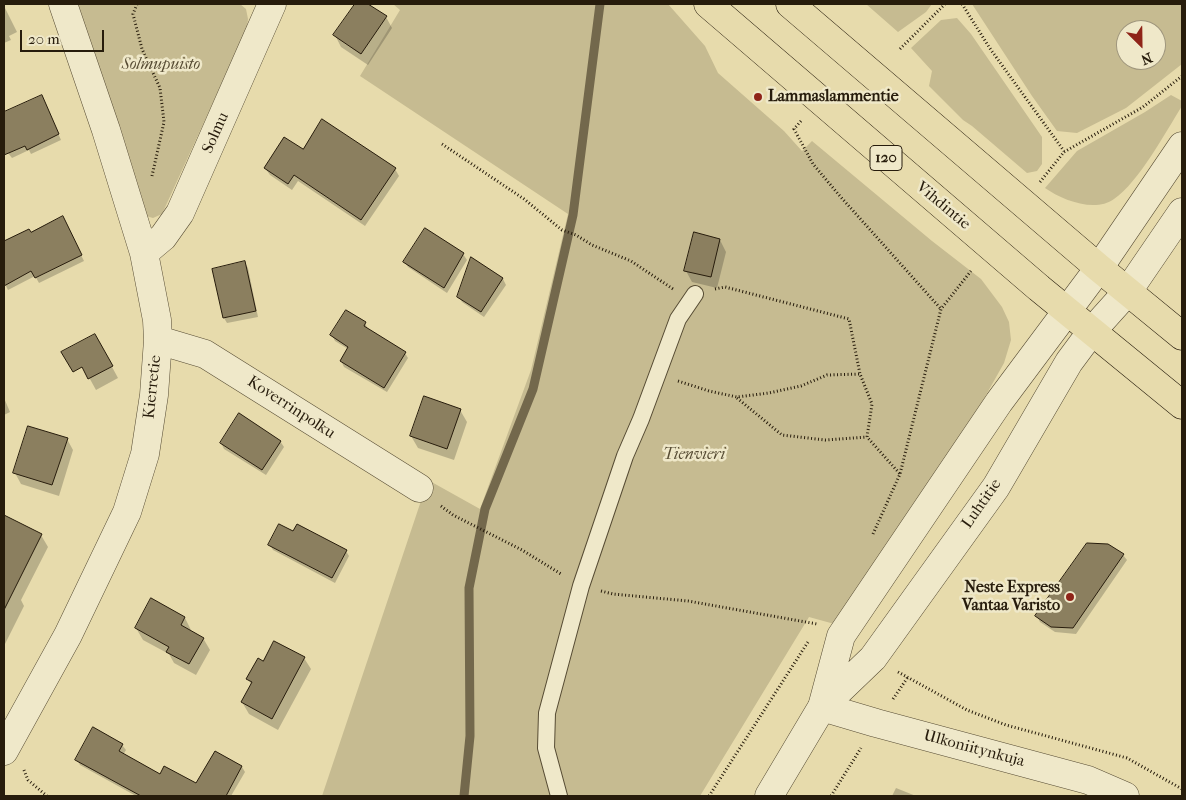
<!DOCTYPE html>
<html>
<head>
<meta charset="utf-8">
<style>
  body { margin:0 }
  #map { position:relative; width:1186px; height:800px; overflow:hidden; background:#e7dbac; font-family:"IM FELL French Canon",serif }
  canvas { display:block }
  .frame { position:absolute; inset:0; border:5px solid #271c0c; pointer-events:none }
  .north { position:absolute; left:1116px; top:20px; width:50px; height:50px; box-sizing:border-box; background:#efe8c9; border:1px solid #9f967d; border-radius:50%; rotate:157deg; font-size:14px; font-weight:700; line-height:20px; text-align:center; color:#271c0c }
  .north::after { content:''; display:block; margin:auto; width:18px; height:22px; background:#8f2418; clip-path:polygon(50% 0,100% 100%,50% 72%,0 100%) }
  .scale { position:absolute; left:20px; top:30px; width:84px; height:22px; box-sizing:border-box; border:2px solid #271c0c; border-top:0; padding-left:6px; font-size:15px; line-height:18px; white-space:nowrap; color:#271c0c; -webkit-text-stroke:4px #efe8c9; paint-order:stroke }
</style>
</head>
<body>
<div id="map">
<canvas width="1186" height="800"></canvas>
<div class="frame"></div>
<div class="north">N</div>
<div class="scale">20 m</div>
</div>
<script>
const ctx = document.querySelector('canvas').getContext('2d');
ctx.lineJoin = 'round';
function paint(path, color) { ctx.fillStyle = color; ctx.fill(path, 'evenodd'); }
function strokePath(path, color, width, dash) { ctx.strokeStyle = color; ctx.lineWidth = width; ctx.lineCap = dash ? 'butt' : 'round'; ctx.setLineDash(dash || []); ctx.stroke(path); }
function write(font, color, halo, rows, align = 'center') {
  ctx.font = font + ' "IM FELL French Canon",serif'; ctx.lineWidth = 5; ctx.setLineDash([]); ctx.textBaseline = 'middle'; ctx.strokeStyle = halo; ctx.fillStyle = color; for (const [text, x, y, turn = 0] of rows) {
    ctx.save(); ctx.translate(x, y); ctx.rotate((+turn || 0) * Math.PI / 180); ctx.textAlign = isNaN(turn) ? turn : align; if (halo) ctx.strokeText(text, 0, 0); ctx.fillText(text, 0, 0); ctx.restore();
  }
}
paint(new Path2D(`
  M76,4h164l6,5 2,10 -1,9 -85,186 -9,4 -7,-2z
  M393,4h275l37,42 13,27 66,58 18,20 10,-10 120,100 49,38 21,28 7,15 2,18 -7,23 -50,89 -116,173 -29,-8 -109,179h-378l106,-316 52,29 51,-139 37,-156 -208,-138 40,-66z
  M866,4h66l-6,8 -28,20z
  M972,4h210v60l-56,44 -49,25 -20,-2 -25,-35zM1126,30h30v30h-30z
  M957,18l14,16 71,103v27l-5,7 -10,2 -55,-47 -9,-6 -34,-34 3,-15 -21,-23 30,-28z
  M1171,95l11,6v5c-17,27 -43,76 -68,93 -19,14 -52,1 -69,-11l32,-37 68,-39z`), '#c6bb91');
paint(new Path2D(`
  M356,4h10l20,13 6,11 -24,37 -27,-18 -6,-12z
  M5,8l12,24 -8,4 2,4 -7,3v-34z
  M42,96l19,44 -30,14 -2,-4 -17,8 -4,-5 -4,2v-41z
  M303,151l92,18 4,7 -34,50 -67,-45 -6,9 -22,-15 -5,-7z
  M65,223l19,38 -45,22 -4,-7 -27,14 -4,-8v-39l24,-13 2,4z
  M426,230l37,24 4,6 -20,33 -39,-26 -3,-5z
  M720,240l6,12 -9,36 -25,-6 -6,-11z
  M471,259l32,20 3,6 -22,32 -22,-15 -3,-5z
  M245,263l3,5 10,49 -31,6 -3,-5z
  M365,323l3,6 37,24 3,5 -21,34 -43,-25 -3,-6 7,-12 -13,-8 -3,-6z
  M98,341l20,37 -22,12 -21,-38z
  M4,398l6,14 -6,3z
  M460,410l7,12 -13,38 -36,-12 -7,-12z
  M67,439l6,11 -14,46 -38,-12 -6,-11z
  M280,441l4,6 -18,28 -42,-26 -3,-6z
  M4,516l37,19 7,12 -27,53 3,6 -20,40z
  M294,533l52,18 3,5 -14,27 -62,-33 -3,-5z
  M1108,545l15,10 4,5 -51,74 -21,-2 -15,-10 -3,-6z
  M152,600l33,18 6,12 -1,1 13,7 7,12 -14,25 -22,-12 -5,-9 -26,-14 -7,-12z
  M304,658l7,11 -33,61 -29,-16 -7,-12 10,-16 -4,-7 16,-16z
  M122,745l4,5 -3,5 37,20 37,10 45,-18 3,5 -14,24h-95l-56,-31 -3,-5z
  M896,788l20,8h-24z`), '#0003');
strokePath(new Path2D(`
  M464,796l6,-60 -1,-148 16,-79 48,-120 40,-174 27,-211`), '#73684c', 9);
const building = new Path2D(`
  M355,4h13l19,12 -26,38 -28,-19z
  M42,95l17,39 -32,16 -2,-4 -21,9v-43z
  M322,119l74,49 -35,52 -67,-45 -6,9 -24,-16 20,-31 19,12z
  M63,216l19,39 -47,23 -4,-7 -27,15v-45l25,-12 2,3z
  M425,228l39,25 -20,35 -41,-26z
  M694,232l26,7 -9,38 -27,-6z
  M471,257l32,21 -22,34 -24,-15z
  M245,261l11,50 -33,7 -11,-49z
  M346,310l20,12 -2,4 42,26 -22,36 -44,-27 8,-14 -18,-12z
  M95,334l18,32 -25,13 -6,-12 -9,5 -12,-20z
  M424,396l37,13 -14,40 -37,-13z
  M239,413l42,28 -19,29 -42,-27z
  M28,426l40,12 -16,47 -39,-12z
  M4,515l38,19 -38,76z
  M279,524l14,7 4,-7 50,26 -15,28 -64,-33z
  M1087,543l21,1 16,10 -51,74 -22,-1 -16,-11z
  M151,598l34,19 -4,8 23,13 -15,26 -23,-12 3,-5 -34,-19z
  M274,641l31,16 -33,62 -31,-17 11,-20 -6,-3 12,-21 5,3z
  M93,727l30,17 -4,7 41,23 4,-8 32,17 19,-32 27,15 -16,30h-85l-66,-36z`);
paint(building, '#8b7f5f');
strokePath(building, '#271c0c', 1);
const service = new Path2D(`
  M559,796l-13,-48 1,-35 34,-127 44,-130 16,-37 37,-100 17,-25`);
const minor = new Path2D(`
  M144,253l19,-16 17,-24 92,-209
  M158,340l47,14 214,134
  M822,707l54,16 212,57 37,16
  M4,751l64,-116 59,-123 18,-58 9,-59 4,-55 -1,-20 -13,-67 -38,-123 -43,-126`);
const tertiary = new Path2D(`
  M822,707l19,-71 158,-234 100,-134 83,-122
  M769,796l53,-89 51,-49 123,-171 73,-125 23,-31 36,-40 54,-79`);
const primary = new Path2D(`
  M708,4l331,284 143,117
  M790,4l309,264 83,68`);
strokePath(service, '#574c34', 18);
strokePath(minor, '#574c34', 29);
strokePath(tertiary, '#574c34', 29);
strokePath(primary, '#271c0c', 29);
strokePath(new Path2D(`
  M137,4l-4,10 9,35 18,39 4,34 -12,54
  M962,4l29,46 73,101
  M900,49l45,-45
  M801,121l-7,8 19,35 26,31 102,114
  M442,144l82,55 38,31 14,5 16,10 39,16 42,28
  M1040,182l24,-30 79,-45 39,-31
  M715,289l10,-2 124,32 11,55
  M678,381l31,10 28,6 32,-4 32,-7 26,-11 33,-1 12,30 -5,33 33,37
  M737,398l45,37 43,5 42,-3
  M441,506l12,9 69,35 39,24
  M873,534l27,-60 41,-165 30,-38
  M601,591l12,3 75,7 129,23
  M898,672l69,38 39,15 121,33 55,31
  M893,699l15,-22
  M24,770l4,10 19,16
  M709,796l99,-154
  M831,796l30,-48`), '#271c0c', 3, [1, 2.5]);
strokePath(service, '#efe8c9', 16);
strokePath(minor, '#efe8c9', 28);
strokePath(tertiary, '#efe8c9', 28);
strokePath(primary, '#e7dbac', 28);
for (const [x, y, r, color] of [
  [758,97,5,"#8f2418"],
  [1070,597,5,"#8f2418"]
]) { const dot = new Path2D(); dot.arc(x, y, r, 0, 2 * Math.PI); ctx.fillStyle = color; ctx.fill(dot); strokePath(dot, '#efe8c9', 2); }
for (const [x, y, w] of [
  [886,158,32]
]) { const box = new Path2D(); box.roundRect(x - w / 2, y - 12.5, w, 25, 4); ctx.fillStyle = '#efe8c9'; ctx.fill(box); strokePath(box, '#271c0c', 1); }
write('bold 15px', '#271c0c', null, [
  ["120",886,158]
]);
write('italic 16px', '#574c34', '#efe8c9', [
  ["Solmupuisto",161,65],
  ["Tienvieri",694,455]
]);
write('bold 16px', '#271c0c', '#efe8c9', [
  ["Lammaslammentie",768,97],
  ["Neste Express",1060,588,"right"],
  ["Vantaa Varisto",1060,606,"right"]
], 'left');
write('16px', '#271c0c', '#efe8c9', [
  ["Solmu",216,133,-66],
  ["Vihdintie",943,206,40],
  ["Kierretie",153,387,-84],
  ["Koverrinpolku",291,408,33],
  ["Luhtitie",982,504,-55],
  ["Ulkoniitynkuja",974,749,15]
]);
</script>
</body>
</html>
